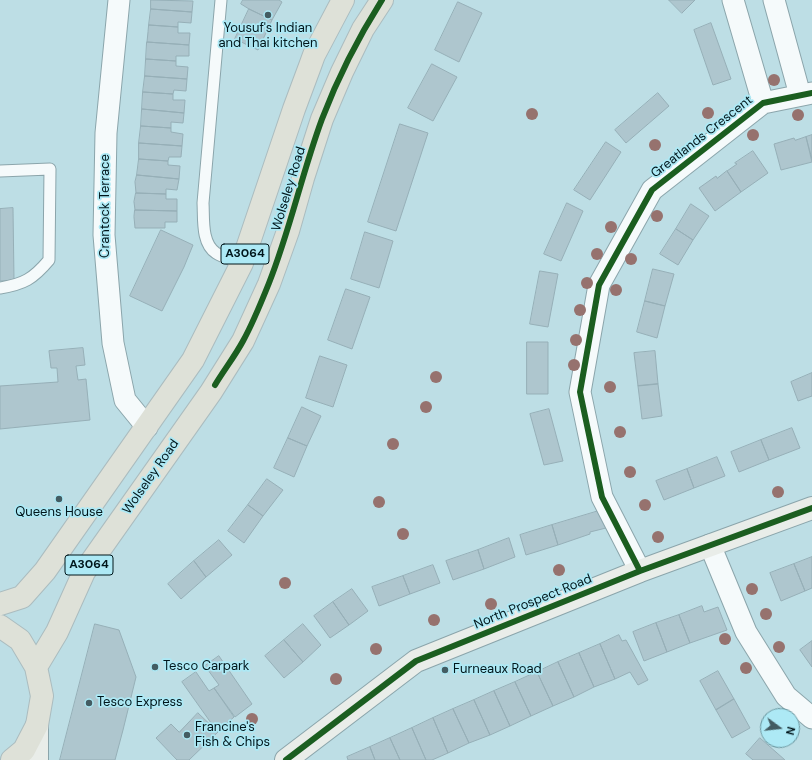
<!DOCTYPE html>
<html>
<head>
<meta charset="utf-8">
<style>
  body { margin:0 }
  #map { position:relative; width:812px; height:760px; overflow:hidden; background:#bddee5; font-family:"DM Sans",sans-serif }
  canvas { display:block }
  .north { position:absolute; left:760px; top:708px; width:40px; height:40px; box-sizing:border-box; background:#ade9f5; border:1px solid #68959e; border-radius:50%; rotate:105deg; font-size:11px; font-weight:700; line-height:16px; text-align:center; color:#01161b }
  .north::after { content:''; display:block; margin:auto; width:14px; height:18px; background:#435c62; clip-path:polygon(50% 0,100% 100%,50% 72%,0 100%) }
</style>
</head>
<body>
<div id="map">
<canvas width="812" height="760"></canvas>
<div class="north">N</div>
</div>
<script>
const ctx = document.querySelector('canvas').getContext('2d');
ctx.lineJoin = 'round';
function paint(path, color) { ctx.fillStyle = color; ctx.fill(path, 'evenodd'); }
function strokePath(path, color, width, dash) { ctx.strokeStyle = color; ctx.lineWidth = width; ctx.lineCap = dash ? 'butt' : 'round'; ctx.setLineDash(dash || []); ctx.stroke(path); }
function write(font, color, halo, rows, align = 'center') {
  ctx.font = font + ' "DM Sans",sans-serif'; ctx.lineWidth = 3.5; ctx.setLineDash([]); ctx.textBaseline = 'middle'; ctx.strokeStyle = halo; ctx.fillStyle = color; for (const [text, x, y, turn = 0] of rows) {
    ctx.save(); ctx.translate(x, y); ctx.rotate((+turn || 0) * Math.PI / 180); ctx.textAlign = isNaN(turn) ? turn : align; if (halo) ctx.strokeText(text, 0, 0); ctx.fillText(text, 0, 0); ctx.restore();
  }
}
const building = new Path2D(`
  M151,0l42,1 -1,11 -41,-3z
  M243,0h36l3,2 -10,18 -23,-11 -8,-5z
  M669,0h26l-13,13z
  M458,2l24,11 -23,49 -24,-12z
  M151,9l41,3 -1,11 -13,-1v5l-29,-2z
  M249,9l23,11 -14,30 -23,-11z
  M711,23l20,56 -18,6 -19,-55z
  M149,25l29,2v6h12l-1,12 -42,-3 1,-10z
  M147,42l42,3v11h-13v5l-30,-2z
  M146,59l30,2v5l12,1 -1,12 -42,-3z
  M432,64l25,13 -24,44 -25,-13z
  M145,76l42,3 -1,12 -12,-1 -1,4 -30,-2z
  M143,92l30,2v6h12l-1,13 -42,-4z
  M658,93l11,13 -43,37 -11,-13z
  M142,109l42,4 -1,10 -12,-1v6l-30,-2z
  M400,124l28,9 -32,98 -28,-9z
  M141,126l30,2v4l12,2 -1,12 -43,-3z
  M812,135v24l-6,-22z
  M806,137l6,25 -31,8 -7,-26 20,-6 1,2z
  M606,142l15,10 -31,48 -16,-10z
  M139,143l43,3 -1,11h-12l-1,4 -29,-2z
  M753,151l15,22 -27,19 -14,-21 10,-7 -2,-1z
  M139,159l29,2v4l12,1 -1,13 -42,-4z
  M727,171l14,21 -26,19 -16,-23 17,-12 1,2z
  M137,175l42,4 -2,11 -11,-1v5l-30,-1 -1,-11z
  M136,193l30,1v5h11v12l-42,-1 -1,-8z
  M567,203l16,8 -22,50 -17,-7z
  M691,204l18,12 -16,24 -17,-11z
  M13,208l1,72 -14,1v-72z
  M135,210l42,1v11h-12v6h-30l-1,-11z
  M676,229l17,11 -15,25 -18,-11z
  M161,230l32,15 -9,22 -22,44 -32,-15z
  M365,232l28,9 -14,47 -28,-9z
  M653,269l21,5 -9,32 -20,-5z
  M540,271l18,3 -10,53 -18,-3z
  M346,289l24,8 -18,52 -24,-9z
  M645,301l20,5 -8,32 -20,-6z
  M527,342h21v52h-21z
  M83,348l2,17 -9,1 2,14 8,-1 4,41 -90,9v-43l58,-4 -1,-14h-6l-2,-17z
  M655,351l3,33 -20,2 -4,-33z
  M320,356l27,9 -14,42 -27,-9z
  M812,373v23l-14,5 -7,-19z
  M658,384l4,32 -20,3 -4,-33z
  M302,407l19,9 -14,30 -19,-8z
  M549,409l14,52 -19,4 -14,-51z
  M792,428l8,20 -31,12 -8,-20z
  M288,438l19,8 -13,31 -20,-9z
  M761,440l8,20 -30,12 -8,-20z
  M717,457l8,19 -31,12 -7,-19z
  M687,469l7,19 -30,12 -8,-19z
  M267,479l16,11 -20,26 -15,-11z
  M248,505l15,11 -19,27 -16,-12z
  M602,510l4,18 -16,4v2l-32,11 -6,-20z
  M552,525l6,20 -32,10 -6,-20z
  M509,538l6,19 -31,12 -6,-19z
  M219,540l13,15 -26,22 -12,-16z
  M478,550l6,19 -31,11 -7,-19z
  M812,557v31l-7,3 -11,-27z
  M194,561l12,16 -25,22 -13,-15z
  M794,564l11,27 -24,10 -11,-28z
  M433,565l7,18 -30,11 -7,-18z
  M403,576l7,18 -31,12 -7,-19z
  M352,589l16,22 -19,14 -16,-23z
  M333,602l16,23 -19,13 -16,-22z
  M702,606l2,6 14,-5 9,23 -37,13 -11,-28z
  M679,615l11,28 -23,9 -11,-29z
  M656,623l11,29 -23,9 -11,-29z
  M95,624l24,6 17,47 -13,53 -8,30h-55z
  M303,624l18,21 -18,17 -19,-22z
  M619,635l3,6 4,-1 22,40 -10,5 -8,-13 -15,7 -15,-35z
  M284,640l19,22 -19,16 -19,-22z
  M812,641v26l-12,-17z
  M600,644l15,35 -21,8 -15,-34z
  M579,653l15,34 -20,10 -16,-35z
  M219,656l33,48 -17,13 -21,-29 5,-3 -14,-19z
  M558,662l16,35 -21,9 -16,-34z
  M718,671l16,28 -18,11 -16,-29z
  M196,672l13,19 5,-3 20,29 -9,8 -9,5 -34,-48z
  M537,672l16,34 -22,10 -16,-34z
  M515,682l16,34 -21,10 -16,-35z
  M494,691l16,35 -20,9 -16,-35z
  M734,699l16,29 -18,10 -16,-28z
  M474,700l16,35 -21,8 -16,-34z
  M453,709l16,34 -21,10 -15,-35z
  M198,713l20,19 -29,28h-12l-21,-22 15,-14 8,8z
  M433,718l15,35 -16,7h-6l-14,-32z
  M412,728l14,32h-26l-10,-22z
  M390,738l10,22h-25l-5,-13z
  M760,738l25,22h-32l-7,-6z
  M370,747l5,13h-27l-1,-3z`);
paint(building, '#aec6ce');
strokePath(building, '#96afb7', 1);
const lane = new Path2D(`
  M221,0l-18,203c1,15 -2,40 13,50 7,5 18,7 26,10
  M0,171l50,-2 -1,91c-16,19 -25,24 -49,28`);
const street = new Path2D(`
  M119,0l-13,133 -2,102 9,108 12,57 22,27
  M733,0l30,103
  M774,0l26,95
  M710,545l36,87 40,64 26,22
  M640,571l-38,-74 -22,-105 19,-107 53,-95 111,-87 49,-10`);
const secondary = new Path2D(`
  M37,760v-35
  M286,760l130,-99 224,-90 172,-63`);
const primary = new Path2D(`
  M0,604l22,-7 23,-26 148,-211 49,-97 52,-154 16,-43 4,-11 29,-55
  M0,626l20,14 16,27 6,29 -5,29 -13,25 -12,10
  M36,667l21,-35 27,-60 127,-180 32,-51 26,-57 19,-53 15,-53 19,-59 20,-47 21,-43 19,-29`);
strokePath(lane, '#8ba5ab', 13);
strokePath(street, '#8ba5ab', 23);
strokePath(secondary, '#8ba5ab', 24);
strokePath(primary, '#abbcbf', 24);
strokePath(lane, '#f5fafb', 11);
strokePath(street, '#f5fafb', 21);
strokePath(secondary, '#e9ede9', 22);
strokePath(primary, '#dee1d8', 22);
strokePath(new Path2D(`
  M215,385c9,-15 20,-29 28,-44 10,-18 18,-38 26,-58 21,-53 33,-110 53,-164 16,-42 36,-81 60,-119
  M640,571l-38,-74 -22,-105 19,-107 53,-95 111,-87 49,-10
  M286,760l130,-99 224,-90 172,-63`), '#1b5e20', 6);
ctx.fillStyle = '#96726e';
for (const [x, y] of [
  [774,80],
  [708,113],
  [532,114],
  [798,115],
  [753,135],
  [655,145],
  [657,216],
  [611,227],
  [597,254],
  [631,259],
  [587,283],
  [616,290],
  [580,310],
  [576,340],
  [574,365],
  [436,377],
  [610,387],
  [426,407],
  [620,432],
  [393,444],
  [630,472],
  [778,492],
  [379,502],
  [645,505],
  [403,534],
  [658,537],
  [559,570],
  [285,583],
  [752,589],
  [491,604],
  [766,614],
  [434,620],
  [725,639],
  [779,647],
  [376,649],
  [746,668],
  [336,679],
  [252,719]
]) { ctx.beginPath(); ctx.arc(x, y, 6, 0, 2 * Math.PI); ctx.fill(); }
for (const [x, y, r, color] of [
  [268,15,4,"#435c62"],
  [59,499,4,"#435c62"],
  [155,667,4,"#435c62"],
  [445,670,4,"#435c62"],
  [89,703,4,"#435c62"],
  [187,735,4,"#435c62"]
]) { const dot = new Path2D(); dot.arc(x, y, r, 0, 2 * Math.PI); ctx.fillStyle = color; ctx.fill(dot); strokePath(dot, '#ade9f5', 1.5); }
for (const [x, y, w] of [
  [245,254,48],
  [89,565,48]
]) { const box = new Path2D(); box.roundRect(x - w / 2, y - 10, w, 20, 3); ctx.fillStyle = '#ade9f5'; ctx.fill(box); strokePath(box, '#01161b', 1); }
write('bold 12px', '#01161b', null, [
  ["A3064",245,254],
  ["A3064",89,565]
]);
write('13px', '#01161b', '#ade9f5', [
  ["Yousuf's Indian",268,29,"center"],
  ["and Thai kitchen",268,44,"center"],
  ["Queens House",59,513,"center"],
  ["Tesco Carpark",163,667],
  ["Furneaux Road",453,670],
  ["Tesco Express",97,703],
  ["Francine's",195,728],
  ["Fish & Chips",195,743]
], 'left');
write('13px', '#01161b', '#ade9f5', [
  ["Greatlands Crescent",702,137,-38],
  ["Wolseley Road",289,189,-73],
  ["Crantock Terrace",106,206,-90],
  ["Wolseley Road",151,477,-55],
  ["North Prospect Road",533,602,-22]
]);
</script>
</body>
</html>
